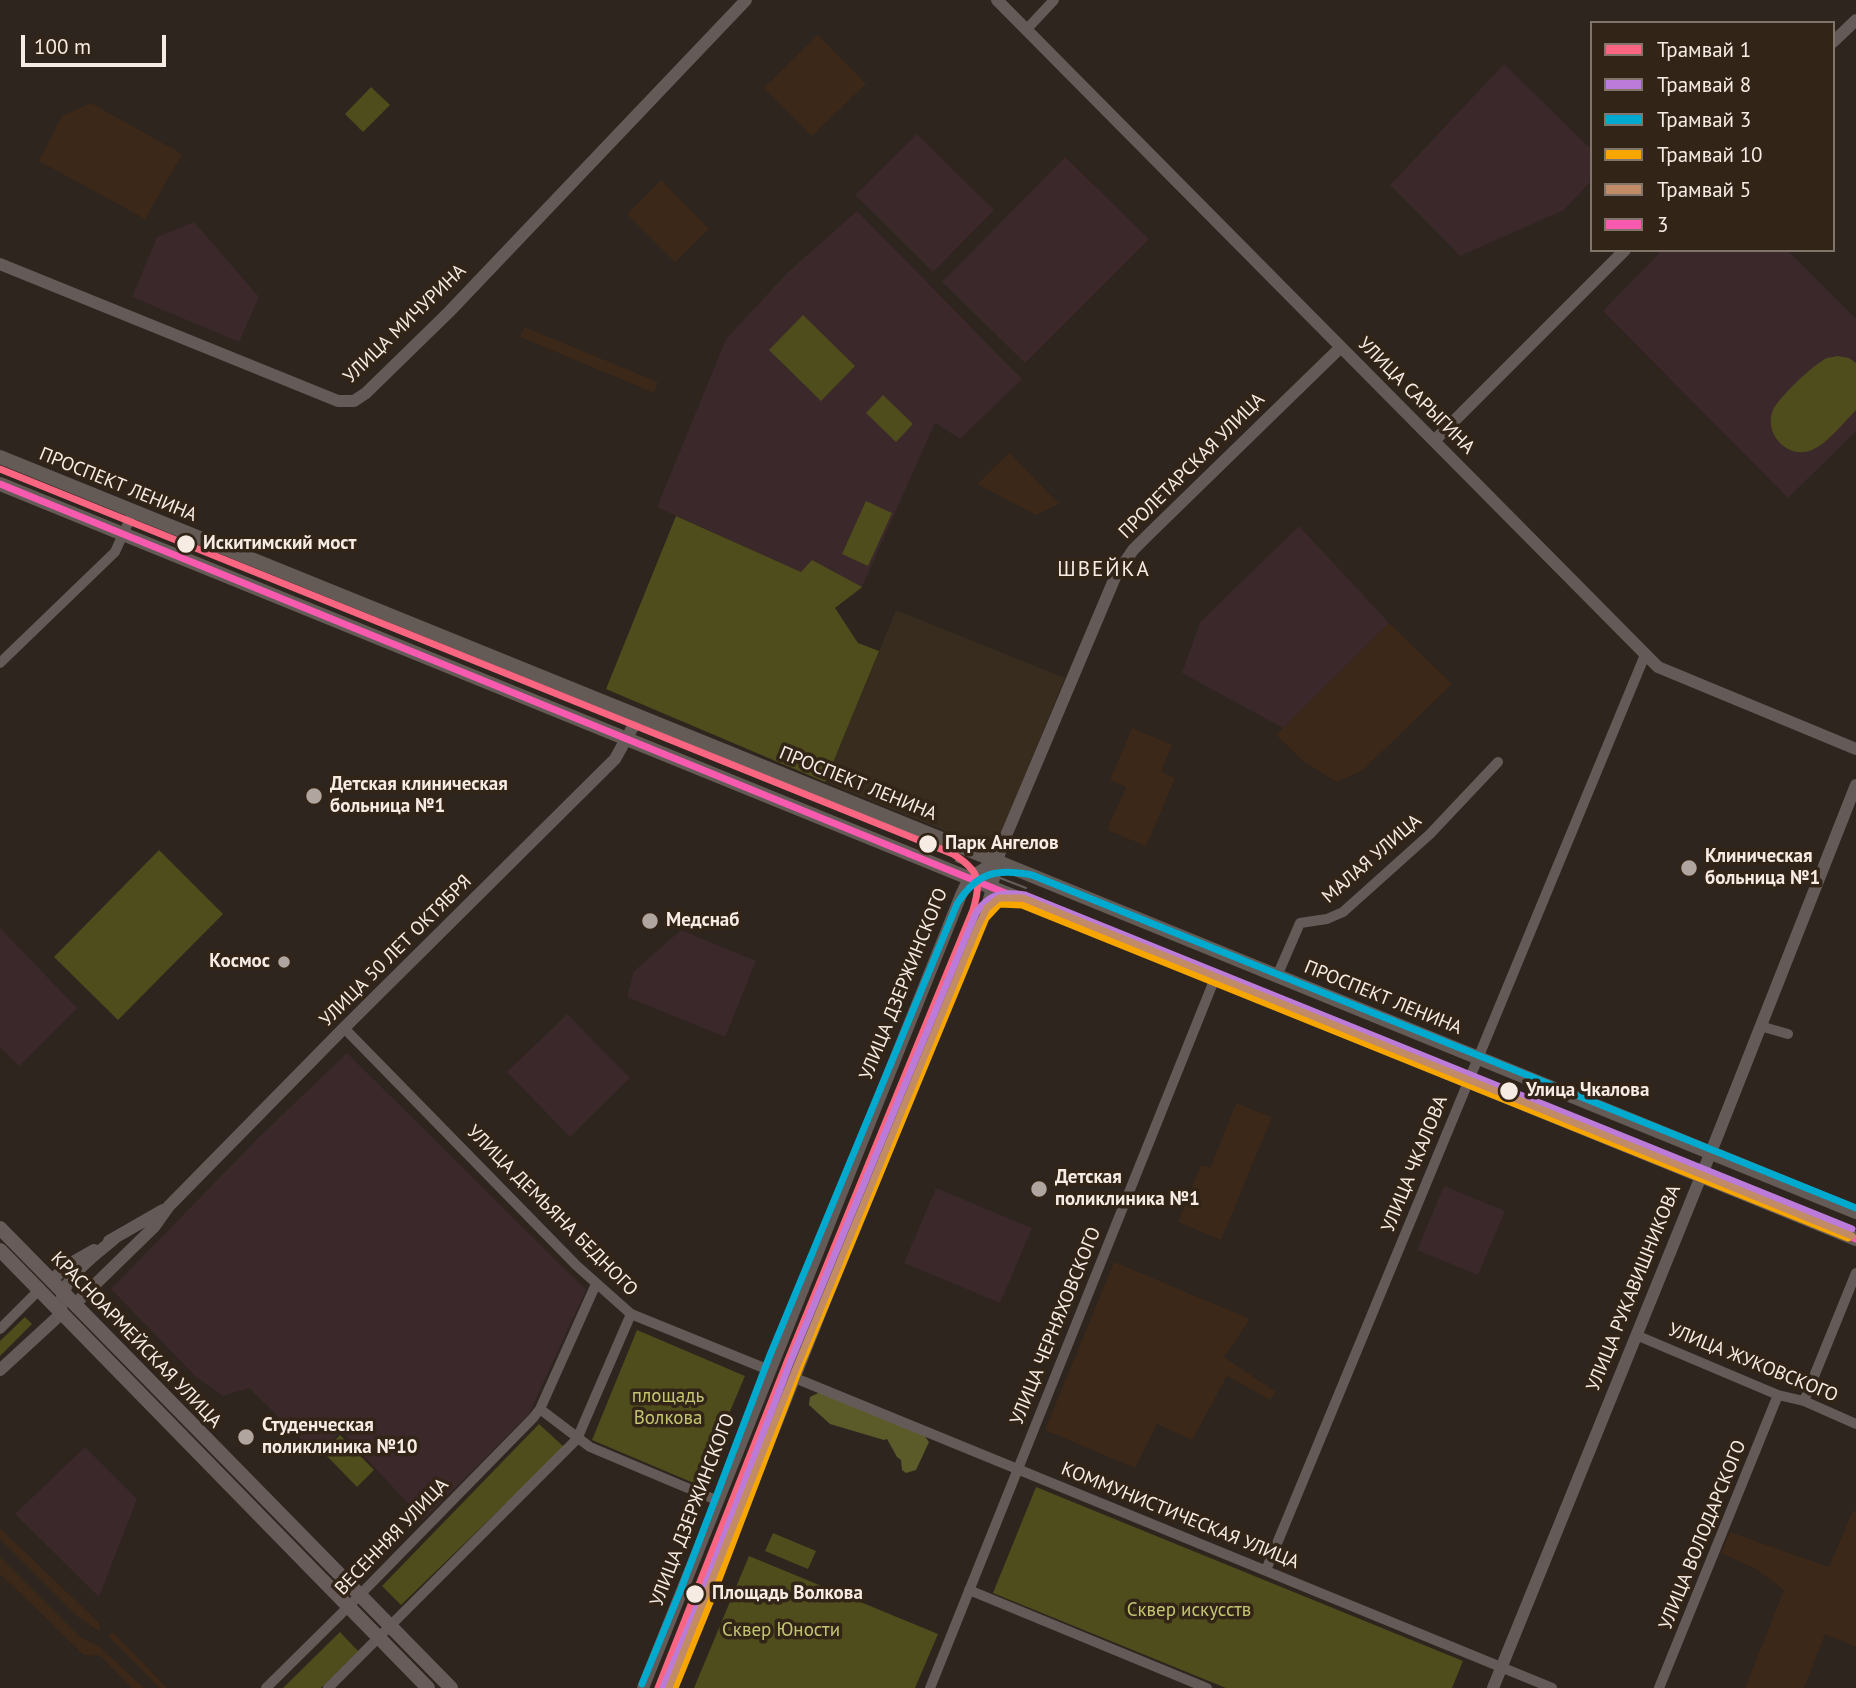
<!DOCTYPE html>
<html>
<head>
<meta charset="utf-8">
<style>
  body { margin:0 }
  #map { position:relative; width:1856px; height:1688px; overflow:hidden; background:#2d251e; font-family:"PT Sans",sans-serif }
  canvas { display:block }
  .legend { position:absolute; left:1590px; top:21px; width:245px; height:231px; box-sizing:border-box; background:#332418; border:2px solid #81746a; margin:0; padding:9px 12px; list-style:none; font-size:21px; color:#f6ece4 }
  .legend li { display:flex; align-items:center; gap:14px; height:35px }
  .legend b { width:35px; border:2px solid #81746a }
  .scale { position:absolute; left:21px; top:35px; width:145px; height:32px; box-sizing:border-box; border:4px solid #f6ece4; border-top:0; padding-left:9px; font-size:21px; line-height:24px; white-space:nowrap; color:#f6ece4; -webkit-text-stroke:5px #332418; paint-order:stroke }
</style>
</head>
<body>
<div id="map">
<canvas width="1856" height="1688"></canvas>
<ul class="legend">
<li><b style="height:9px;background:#fa6682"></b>Трамвай 1</li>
<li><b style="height:9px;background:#bd7bd9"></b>Трамвай 8</li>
<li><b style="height:9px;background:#00a9ce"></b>Трамвай 3</li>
<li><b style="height:9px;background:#f7a600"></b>Трамвай 10</li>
<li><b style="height:9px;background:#c18c65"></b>Трамвай 5</li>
<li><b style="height:9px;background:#f75aaf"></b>3</li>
</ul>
<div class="scale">100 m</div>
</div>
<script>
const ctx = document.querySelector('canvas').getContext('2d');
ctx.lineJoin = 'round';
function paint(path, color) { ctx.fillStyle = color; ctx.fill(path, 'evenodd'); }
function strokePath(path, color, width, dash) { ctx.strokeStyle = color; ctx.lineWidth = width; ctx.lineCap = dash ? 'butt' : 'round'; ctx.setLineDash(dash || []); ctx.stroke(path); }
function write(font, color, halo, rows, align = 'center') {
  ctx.font = font + ' "PT Sans",sans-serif'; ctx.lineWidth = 7; ctx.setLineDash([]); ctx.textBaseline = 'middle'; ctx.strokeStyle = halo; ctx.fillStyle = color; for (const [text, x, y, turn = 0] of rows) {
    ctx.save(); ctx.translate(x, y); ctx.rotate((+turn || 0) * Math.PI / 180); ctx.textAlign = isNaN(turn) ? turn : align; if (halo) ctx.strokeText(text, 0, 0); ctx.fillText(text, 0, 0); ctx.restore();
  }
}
paint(new Path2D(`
  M896,610l169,68 -71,173 -169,-69z`), '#372c1e');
paint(new Path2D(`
  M818,35l48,49 -54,52 -48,-48z
  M91,103l91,51 -37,65 -106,-58 23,-45z
  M661,180l48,49 -34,33 -48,-48z
  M524,327l134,55 -4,11 -134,-56z
  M1009,453l50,51 -23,11 -59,-31z
  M1389,623l63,61 -89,86 -26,12 -33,-20 -28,-27z
  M1132,728l40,17 -11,27 14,6 -29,68 -39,-16 19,-43 -16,-7z
  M1236,1103l36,14 -51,123 -43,-18 23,-57 9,3z
  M1114,1262l136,57 -26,38 52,35 -6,8 -43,-24 -35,64 -35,-16 -22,44 -90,-38z
  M1853,1510l3,2v135l-31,-13 -21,54h-59l39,-98 -28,-21 -35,-16 9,-21 99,35z
  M0,1528l99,95 2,9 -23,-15 -78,-78z
  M0,1557l80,80 20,10 44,41h-13l-30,-32 -17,-1 -84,-81z
  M113,1632l54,56h-8l-51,-52z`), '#3b2819');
paint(new Path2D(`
  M1504,64l88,86v30l-28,30 -104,46 -70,-71z
  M917,134l77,76 -61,62 -78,-77z
  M1065,157l84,82 -124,124 -83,-81z
  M857,211l165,168 -62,60 -25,-16 -73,164 -9,9 -196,-89 69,-168 61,-66z
  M194,222l65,75 -20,45 -107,-45 25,-60z
  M1662,250h125l69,69v112l-68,67 -185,-187z
  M1299,526l90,97 -106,105 -101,-55 18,-51z
  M0,928l77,80 -58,58 -19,-19z
  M681,930l75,31 -31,76 -98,-40 7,-26z
  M567,1014l63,64 -60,59 -63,-65z
  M347,1053l239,237 -57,124 -106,106 -82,-89 -24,24 -68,-67 -26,8 -26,-18 -86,-89 148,-152z
  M1444,1186l61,25 -27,64 -61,-25z
  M936,1188l96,40 -32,75 -96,-40z
  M85,1447l52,52 -38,98 -84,-83z`), '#3b282a');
paint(new Path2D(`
  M371,87l19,18 -27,27 -18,-18z
  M803,315l52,51 -34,35 -52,-51z
  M1838,356l11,2 7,5v47c-13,13 -28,33 -44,40 -24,10 -49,-16 -39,-40 5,-12 42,-47 54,-52 3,-1 7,-1 11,-2z
  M883,395l30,29 -17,18 -30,-29z
  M866,501l26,12 -24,53 -26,-12z
  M676,516l125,56 11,-12 50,27 -27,21 23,35 21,8 -54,131 -219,-93z
  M159,850l64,64 -105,106 -64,-63z
  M25,1317l7,7 -32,32v-15z
  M637,1330l108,46 -37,87 -5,24 -111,-47z
  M539,1424l25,23 -163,158 -19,-19z
  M340,1435l34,35 -17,17 -34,-35z
  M1036,1487l427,174 -11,27h-226l-233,-95z
  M773,1533l43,18 -8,18 -43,-18z
  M749,1556l189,78 -23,54h-221z
  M340,1632l18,19 -37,37h-38z`), '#4e4d1b');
paint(new Path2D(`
  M820,1392l104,43 5,7 -13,28 -10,3 -4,-3 -1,-10 -4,-3 -10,-18 -3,1 -54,-16 -21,-19 1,-8z`), '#5b5b29');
strokePath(new Path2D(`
  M1026,30l28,-30
  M0,663l115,-111 18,-40
  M1277,976l23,-53 27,-4 16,-7 87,-78 68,-72
  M1760,1026l28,8
  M344,1028l233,238 54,48 138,56
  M0,1329l39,-39
  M1636,1335l142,60 26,6 52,23
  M795,1378l757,310
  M1804,1401l52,-128
  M540,1409l50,38 126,53
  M1266,1570l379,-915
  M969,1590l238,98
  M266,1688l82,-81 185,-189 7,-9 56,-125
  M328,1688l249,-249 54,-125
  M930,1688l285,-710
  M1659,1688l119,-293`), '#645b58', 10);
strokePath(new Path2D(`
  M997,0l661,667 198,82
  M1833,42l23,-22
  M0,264l338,137h16l12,-8 83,-81 297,-312
  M1434,441l191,-191
  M109,1241l54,-31
  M51,1280l22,-18 21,-12
  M75,1304l79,-77 15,-21 175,-178 271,-269 24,-43
  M0,1370l62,-57c-7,-31 31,-56 52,-74
  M643,1688l318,-793 8,-17 27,-17
  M671,1688l152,-382 164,-400c7,-21 8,-41 15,-61l114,-270 17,-25 17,-17 190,-185
  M1493,1688l224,-551 139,-352`), '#645b58', 12);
strokePath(new Path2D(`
  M0,1228l451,460
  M0,1250l428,438`), '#675c5a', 14);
strokePath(new Path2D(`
  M0,457l996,404 860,351
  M0,484l1856,755`), '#655b56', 14);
strokePath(new Path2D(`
  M956,861l70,27`), '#645d5a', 2);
strokePath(new Path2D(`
  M0,484l1856,755`), '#f75aaf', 7);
strokePath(new Path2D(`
  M0,469l953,385c26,16 29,27 20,56l-186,452 -129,326`), '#fa6682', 7);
strokePath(new Path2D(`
  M663,1688l38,-91 89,-234 186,-450c14,-20 26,-21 49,-18l827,334`), '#bd7bd9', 7);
strokePath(new Path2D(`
  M642,1684l39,-95 89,-234 187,-451c20,-32 40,-36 75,-29l824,333`), '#00a9ce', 7);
strokePath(new Path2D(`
  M675,1688l36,-88 89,-233 186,-449 13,-14 23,1 826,333`), '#f7a600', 7);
strokePath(new Path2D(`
  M669,1688l128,-322 181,-440 9,-18 12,-10h24l829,338`), '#c18c65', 7);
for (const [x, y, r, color] of [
  [186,544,10,"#f6ece4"],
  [314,796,9,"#b0a69f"],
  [928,844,10,"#f6ece4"],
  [1689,868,9,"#b0a69f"],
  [650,921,9,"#b0a69f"],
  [284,962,7,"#b0a69f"],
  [1509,1091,10,"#f6ece4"],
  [1039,1189,9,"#b0a69f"],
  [246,1437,9,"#b0a69f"],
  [695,1594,10,"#f6ece4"]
]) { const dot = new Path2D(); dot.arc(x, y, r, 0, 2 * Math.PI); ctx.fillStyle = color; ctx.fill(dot); strokePath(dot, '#332418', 2.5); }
write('19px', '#f6ece4', '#332418', [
  ["УЛИЦА МИЧУРИНА",405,324,-44],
  ["УЛИЦА САРЫГИНА",1416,396,45],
  ["ПРОЛЕТАРСКАЯ УЛИЦА",1192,466,-45],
  ["ПРОСПЕКТ ЛЕНИНА",118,485,22],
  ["ПРОСПЕКТ ЛЕНИНА",858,784,22],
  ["МАЛАЯ УЛИЦА",1372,859,-41],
  ["УЛИЦА 50 ЛЕТ ОКТЯБРЯ",396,951,-45],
  ["УЛИЦА ДЗЕРЖИНСКОГО",904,984,-68],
  ["ПРОСПЕКТ ЛЕНИНА",1383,998,22],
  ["УЛИЦА ЧКАЛОВА",1415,1164,-68],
  ["УЛИЦА ДЕМЬЯНА БЕДНОГО",552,1211,45],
  ["УЛИЦА РУКАВИШНИКОВА",1634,1288,-68],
  ["УЛИЦА ЧЕРНЯХОВСКОГО",1056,1326,-68],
  ["КРАСНОАРМЕЙСКАЯ УЛИЦА",136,1340,46],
  ["УЛИЦА ЖУКОВСКОГО",1753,1363,22],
  ["УЛИЦА ДЗЕРЖИНСКОГО",693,1510,-69],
  ["КОММУНИСТИЧЕСКАЯ УЛИЦА",1180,1516,22],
  ["УЛИЦА ВОЛОДАРСКОГО",1703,1535,-68],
  ["ВЕСЕННЯЯ УЛИЦА",392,1537,-46]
]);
write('bold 19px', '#f6ece4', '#332418', [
  ["Искитимский мост",203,544],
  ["Парк Ангелов",945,844],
  ["Улица Чкалова",1526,1091],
  ["Площадь Волкова",712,1594]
], 'left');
write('bold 19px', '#f6ece4', '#332418', [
  ["Детская клиническая",330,785],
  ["больница №1",330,807],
  ["Клиническая",1705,857],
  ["больница №1",1705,879],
  ["Медснаб",666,921],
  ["Космос",270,962,"right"],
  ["Детская",1055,1178],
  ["поликлиника №1",1055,1200],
  ["Студенческая",262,1426],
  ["поликлиника №10",262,1448]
], 'left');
write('19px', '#c3c671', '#332418', [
  ["площадь",668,1397],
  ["Волкова",668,1419],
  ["Сквер искусств",1189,1611],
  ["Сквер Юности",781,1631]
]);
ctx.letterSpacing = '2px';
write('21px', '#f6ece4', '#332418', [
  ["ШВЕЙКА",1104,570]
]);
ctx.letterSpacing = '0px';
</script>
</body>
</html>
